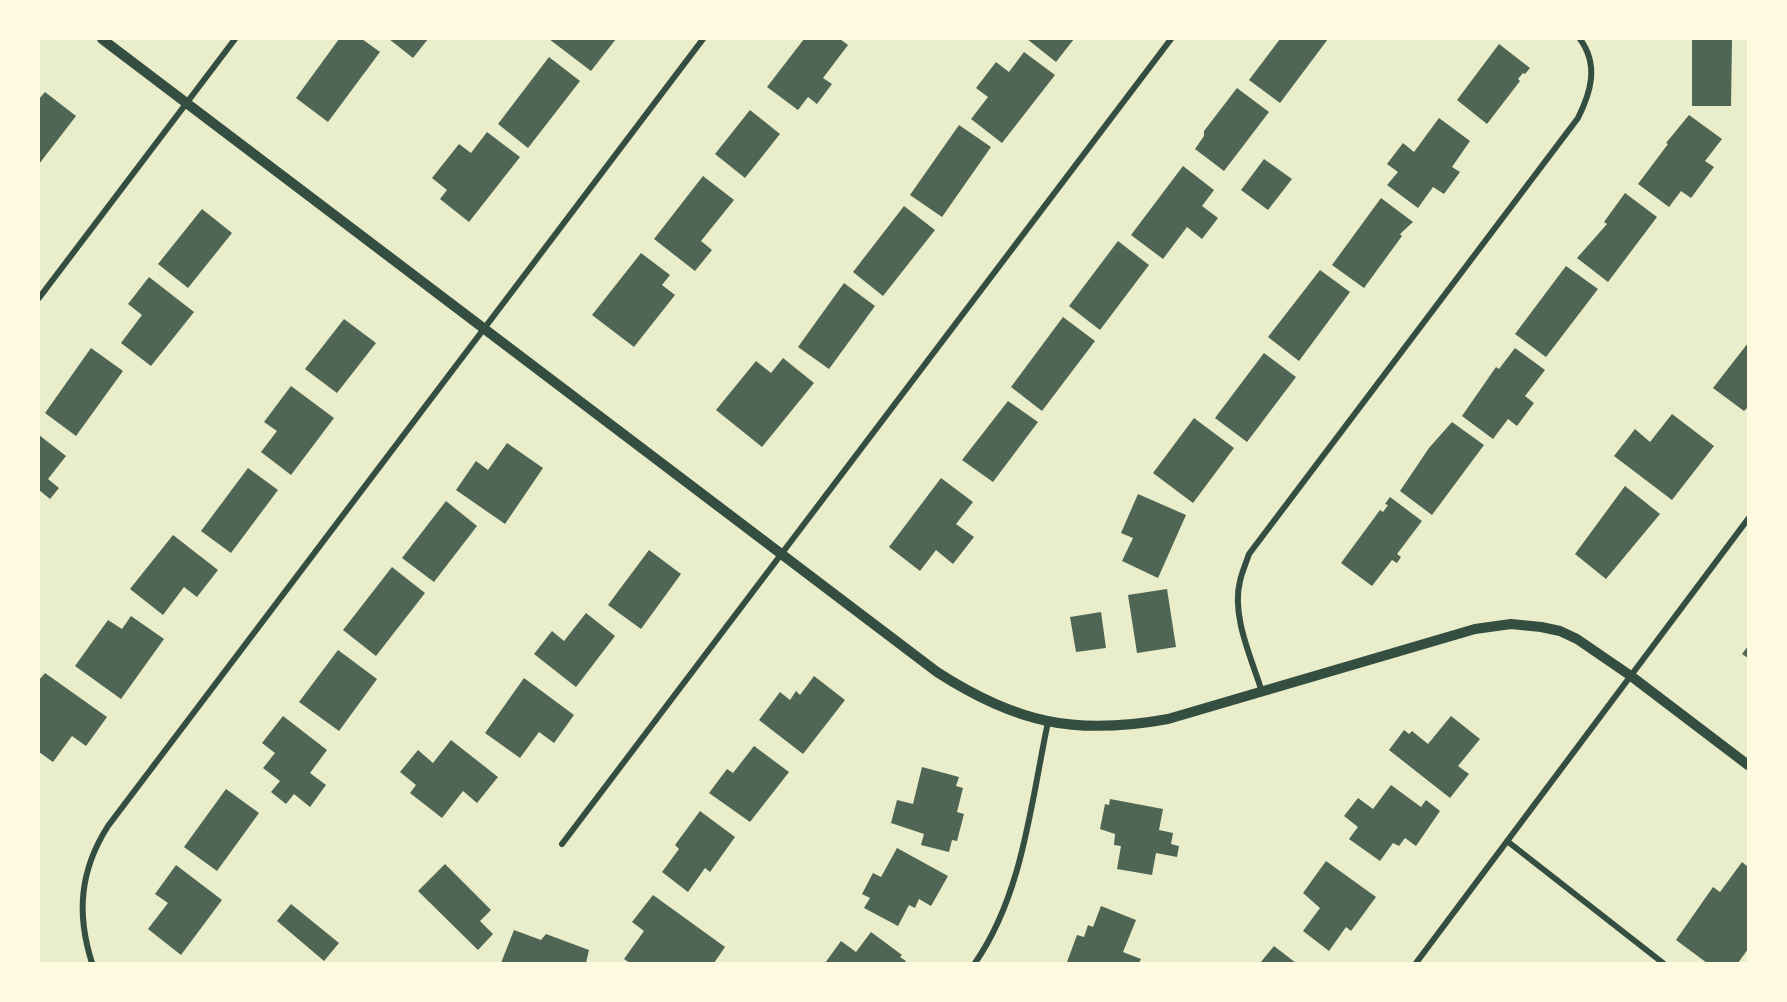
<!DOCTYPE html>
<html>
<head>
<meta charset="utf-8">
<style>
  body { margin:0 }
  #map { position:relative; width:1787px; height:1002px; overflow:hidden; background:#e9edc9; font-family:Cabin,sans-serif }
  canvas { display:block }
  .frame { position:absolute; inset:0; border:40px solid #fefae0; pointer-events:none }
</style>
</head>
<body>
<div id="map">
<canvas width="1787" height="1002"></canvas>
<div class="frame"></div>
</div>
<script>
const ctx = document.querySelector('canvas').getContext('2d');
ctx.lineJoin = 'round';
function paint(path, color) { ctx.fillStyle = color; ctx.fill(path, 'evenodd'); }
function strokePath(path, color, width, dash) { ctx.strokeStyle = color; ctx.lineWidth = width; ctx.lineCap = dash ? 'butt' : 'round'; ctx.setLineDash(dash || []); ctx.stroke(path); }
paint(new Path2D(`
  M339,39h23l18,13 -52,70 -32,-24z
  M389,39h39l-15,19z
  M549,39h67l-25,32z
  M804,39h36l8,6 -25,33 9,6 -15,20 -9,-7 -10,13 -31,-23z
  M1027,39h47l-18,23z
  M1280,39h48l-48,64 -31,-23z
  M1692,39h40l-1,67h-39z
  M1499,44l31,24 -5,6 -2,-1 -5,6 2,2 -33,43 -30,-24z
  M1024,52l31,23 -53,68 -31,-24 17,-22 -12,-9 20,-26 13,10z
  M549,57l31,24 -52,67 -30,-24z
  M1237,88l32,24 -45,59 -29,-22 9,-13v-5z
  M45,92l31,24 -37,48v-65z
  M750,110l30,24 -35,44 -30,-24z
  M1689,115l33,24 -17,22 9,6 -23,31 -10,-7 -12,16 -31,-23 30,-40 -2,-1z
  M1439,118l31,23 -18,26 8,5 -16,22 -11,-7 -15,21 -31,-23 11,-13 -11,-8 16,-21 11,9z
  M959,125l32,22 -49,70 -32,-22z
  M487,132l33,25 -51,65 -29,-23 7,-9 -15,-12 27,-34 12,9z
  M1264,159l28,20 -24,31 -27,-20z
  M1183,166l31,24 -12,16 16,12 -16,21 -15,-12 -24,32 -32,-24z
  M703,176l31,24 -33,41 11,9 -17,21 -41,-32z
  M1625,193l32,24 -49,65 -31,-24 30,-34 -3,-2z
  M1381,198l32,24 -13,12 2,2 -38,52 -32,-23z
  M904,206l31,24 -52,66 -30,-24z
  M202,209l30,24 -44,55 -30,-24z
  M1118,241l31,24 -49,65 -31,-24z
  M641,253l29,22 -8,10 13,10 -41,52 -42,-32z
  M1566,266l32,23 -52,68 -31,-23z
  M1320,270l30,22 -51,69 -31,-24z
  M149,277l45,35 -43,54 -30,-23 21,-28 -14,-11z
  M844,283l31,23 -46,63 -31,-22z
  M1063,317l32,24 -53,70 -31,-24z
  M344,319l32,24 -39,50 -32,-24z
  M1748,343v64l-4,4 -31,-23z
  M91,348l32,23 -47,65 -31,-23z
  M1515,348l30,22 -20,26 9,7 -17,23 -9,-7 -15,20 -31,-23 34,-49 3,2z
  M1264,353l32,24 -49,65 -32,-24z
  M783,358l31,25 -52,64 -46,-37 40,-49 15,12z
  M291,386l43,32 -43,57 -30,-23 16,-21 -13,-9z
  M1008,401l30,21 -45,60 -31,-22z
  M1672,414l42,32 -42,54 -58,-44 21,-27 15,13z
  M1194,418l40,30 -41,55 -40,-30z
  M1452,422l32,23 -52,70 -32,-24 29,-43z
  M39,435l27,21 -18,23 11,9 -9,11 -11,-9z
  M507,443l36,25 -38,56 -49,-34 20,-29 12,9z
  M248,468l30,22 -47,63 -30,-22z
  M941,478l32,24 -17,22 18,13 -21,27 -17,-14 -16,21 -31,-24z
  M1625,486l35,28 -54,65 -31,-25z
  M1138,494l48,21 -28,63 -36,-17 11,-23 -12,-5z
  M1390,497l32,24 -25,33 4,3 -4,6 -5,-3 -20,26 -31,-23 39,-53 3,2 5,-7 -3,-1z
  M446,501l31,25 -43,56 -32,-24z
  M173,535l45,35 -21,27 -13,-10 -21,28 -33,-26z
  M649,550l32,24 -40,55 -33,-24z
  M392,567l33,26 -49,63 -33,-26z
  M1167,589l9,58 -39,6 -9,-58z
  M1101,612l5,36 -30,4 -6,-35z
  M586,613l29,23 -39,51 -42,-33 18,-23 12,10z
  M131,616l33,23 -43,60 -46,-33 33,-46 14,9z
  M1748,646v12l-6,-4z
  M338,650l39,29 -38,52 -40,-29z
  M45,673l62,44 -21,29 -14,-10 -19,26 -14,-10v-72z
  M814,676l31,24 -42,54 -44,-34 21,-28 10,8 6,-9 4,4z
  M524,678l50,37 -20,28 -15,-11 -19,26 -35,-25z
  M283,716l44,34 -17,23 16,12 -16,22 -16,-13 -8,10 -15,-12 9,-11 -17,-13 12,-15 -13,-10z
  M1451,716l29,23 -22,27 11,8 -19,24 -61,-48 15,-20 5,4 3,-3 16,13z
  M451,740l47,37 -21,26 -14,-12 -21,27 -32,-25 6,-8 -16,-13 18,-22 15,13z
  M754,746l35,26 -39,50 -41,-29 18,-24 6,4z
  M922,767l37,10 -3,9 7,2 -6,24 7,2 -7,27 -5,-1 -3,12 -28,-7 3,-11 -33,-11 6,-23 16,4z
  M1391,785l30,22 5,-7 14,11 -24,35 -11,-8 -6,8 -6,-3 -13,18 -31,-22 9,-12 -14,-11 14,-18 15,11z
  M226,789l33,24 -42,58 -33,-24z
  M1110,799l53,10 -4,21 14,3 -2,11 8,2 -2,11 -21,-4 -4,22 -35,-6 4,-23 -7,-1 1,-11 -15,-5 5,-25 4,1z
  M700,811l35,26 -25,35 -5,-4 -17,24 -26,-20 17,-23 -4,-4z
  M897,848l51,28 -17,30 -12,-7 -4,9 -6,-3 -11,21 -34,-18 6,-10 -8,-4 11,-21 8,4z
  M1326,861l50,36 -25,34 -5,-4 -17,24 -26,-20 17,-23 -17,-15z
  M1742,862l6,5v82l-10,14h-31l-31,-23 37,-53 7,5z
  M445,864l46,46 -11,11 13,13 -15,16 -60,-59z
  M176,865l46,35 -41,55 -33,-26 20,-26 -13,-9z
  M653,895l72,52 -11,16h-84l-6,-4 20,-28 -12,-9z
  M291,904l48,39 -15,18 -47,-40z
  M1101,906l35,14 -13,32 18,7 -2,4 -72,-1 10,-27 7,2 4,-12 5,2z
  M514,930l27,10 5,-6 43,16 -3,13h-85z
  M871,932l31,23 -2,2 6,4 -2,2h-79l16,-22 15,11z
  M1274,946l22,17h-36z`), '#4f6655');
strokePath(new Path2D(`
  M39,298l196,-259
  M1262,692c-10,-33 -31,-76 -22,-111 2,-9 6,-18 9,-27l329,-436c13,-26 21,-53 2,-79
  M1507,841l156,122
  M562,844l609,-805
  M92,963c-16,-50 -12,-93 16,-137l595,-787
  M975,963c48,-69 56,-161 73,-241
  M1416,963l332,-444`), '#344e41', 6);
strokePath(new Path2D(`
  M102,39l835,633c79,51 138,64 231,47l307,-90 36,-5 30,3 19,4 17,8 54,37 117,89`), '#344e41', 10);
</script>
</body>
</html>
